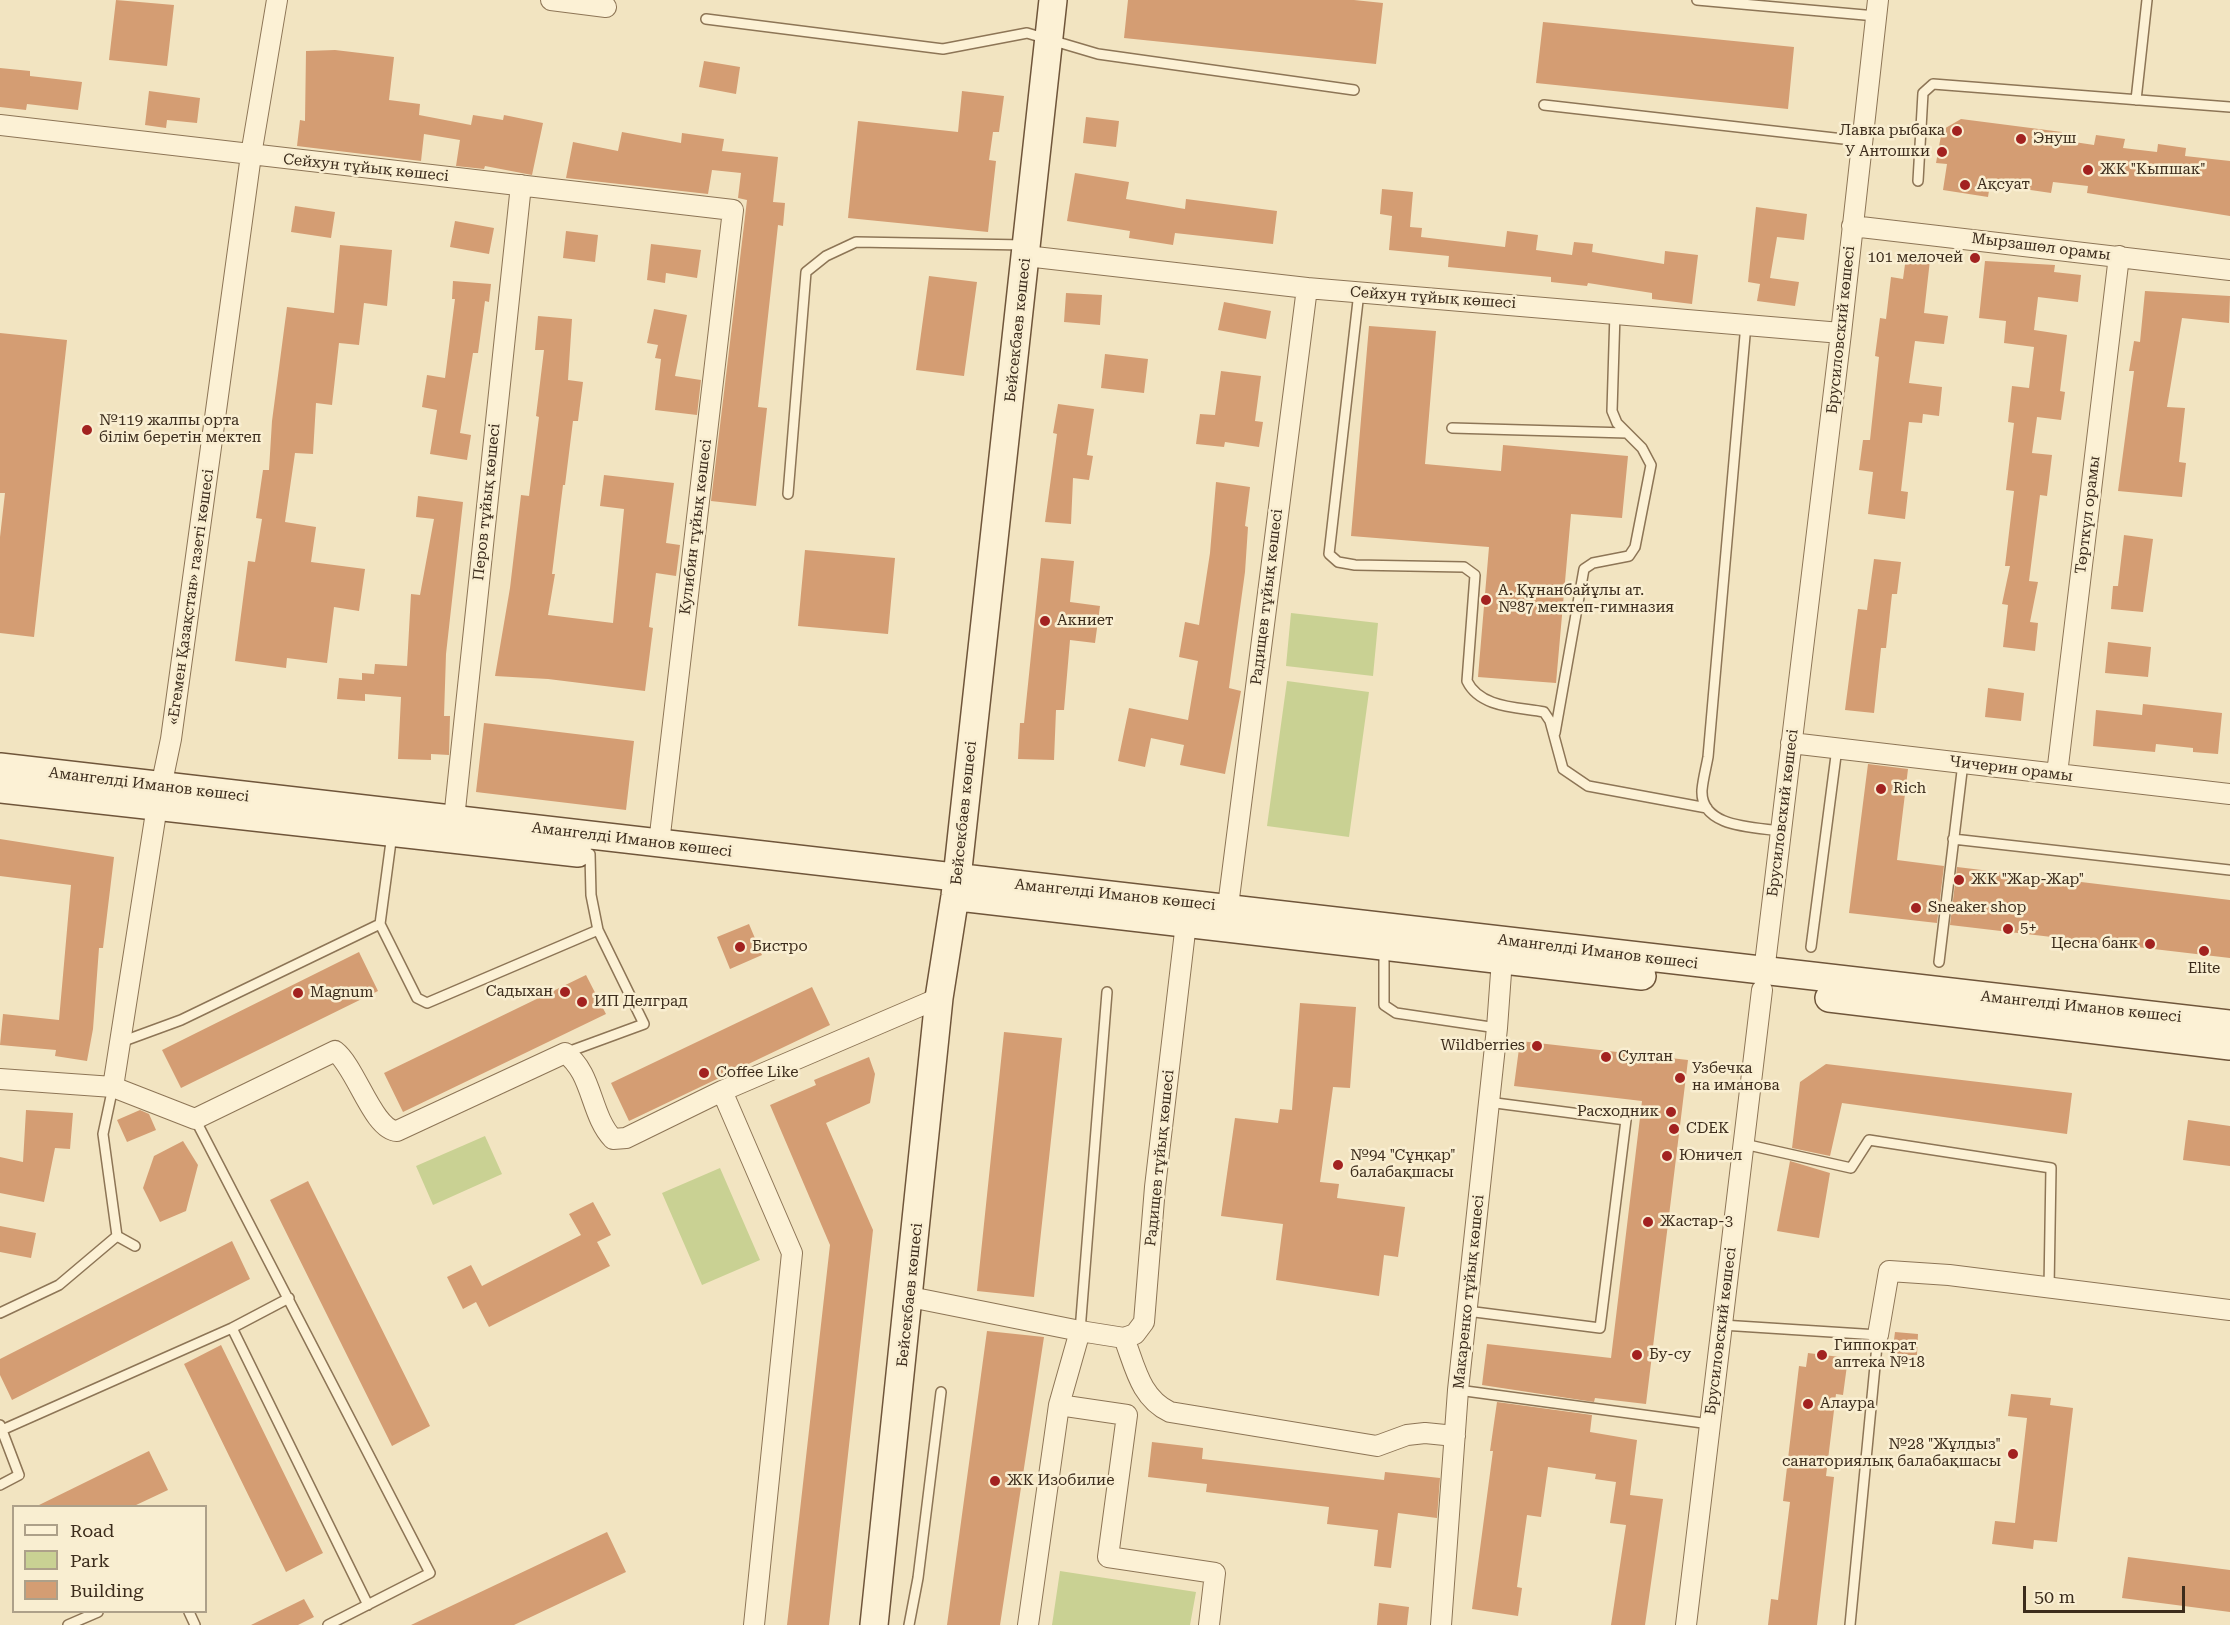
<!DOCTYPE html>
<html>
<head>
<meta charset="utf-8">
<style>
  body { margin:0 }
  #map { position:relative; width:2230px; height:1625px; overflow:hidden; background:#f2e4c1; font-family:"Roboto Serif",serif }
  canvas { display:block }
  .legend { position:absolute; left:12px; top:1505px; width:195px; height:108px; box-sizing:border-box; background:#f9eed1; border:2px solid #ada089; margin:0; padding:8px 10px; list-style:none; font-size:18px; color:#3c2c1c }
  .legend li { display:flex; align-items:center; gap:12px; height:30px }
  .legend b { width:30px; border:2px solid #ada089 }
  .scale { position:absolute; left:2023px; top:1586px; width:162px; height:27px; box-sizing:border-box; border:3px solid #3c2c1c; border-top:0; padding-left:8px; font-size:18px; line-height:21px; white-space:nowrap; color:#3c2c1c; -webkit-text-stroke:4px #f9eed1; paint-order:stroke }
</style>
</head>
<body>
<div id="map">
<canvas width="2230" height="1625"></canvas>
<ul class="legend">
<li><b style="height:8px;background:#fcf1d5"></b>Road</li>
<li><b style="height:16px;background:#c9d193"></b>Park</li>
<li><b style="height:16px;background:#d49d73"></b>Building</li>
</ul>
<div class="scale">50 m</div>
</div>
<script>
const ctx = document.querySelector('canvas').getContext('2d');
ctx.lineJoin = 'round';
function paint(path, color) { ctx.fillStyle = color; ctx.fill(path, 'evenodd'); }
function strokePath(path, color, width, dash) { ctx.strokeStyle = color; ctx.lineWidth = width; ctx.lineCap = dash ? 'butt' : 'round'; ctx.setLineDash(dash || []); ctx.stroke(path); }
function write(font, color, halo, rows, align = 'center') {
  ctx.font = font + ' "Roboto Serif",serif'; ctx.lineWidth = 5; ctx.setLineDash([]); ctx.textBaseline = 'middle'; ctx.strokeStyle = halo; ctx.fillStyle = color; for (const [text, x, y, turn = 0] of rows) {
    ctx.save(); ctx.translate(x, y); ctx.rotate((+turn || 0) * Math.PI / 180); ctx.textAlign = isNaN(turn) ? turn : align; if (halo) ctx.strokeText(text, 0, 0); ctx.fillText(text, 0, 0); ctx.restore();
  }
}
paint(new Path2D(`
  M1291,613l87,10 -5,53 -87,-10z
  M1287,681l82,11 -20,145 -82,-11z
  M485,1136l17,38 -69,31 -17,-39z
  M720,1168l40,92 -58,25 -40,-92z
  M1060,1571l136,21 -6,33h-138z`), '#c9d193');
paint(new Path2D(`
  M116,0l58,5 -7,61 -58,-6z
  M1128,0h226l29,3 -7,61 -252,-26z
  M1543,22l251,25 -6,62 -252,-26z
  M335,50l59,7 -5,43 31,4 -1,11 52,10 2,-10 30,5 1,-5 39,8 -11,52 -47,-9 -1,3 -28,-3 4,-26 -36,-6 -3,27 -124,-15 3,-26 5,1 1,-70z
  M704,61l36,6 -4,27 -37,-7z
  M0,68l30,3v5l52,6 -4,28 -51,-6 -1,6 -26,-3z
  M149,91l51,7 -3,25 -30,-3 -1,8 -21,-3z
  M962,91l42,5 -5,36h-6l-4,28 7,1 -8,71 -140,-14 10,-97 100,11z
  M1086,117l33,4 -3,26 -33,-4z
  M1961,119l101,13 -1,8 33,5 2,-10 29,4 -2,9 34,4 1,-8 28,4 -1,8 45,5v55l-143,-23 1,-7 -35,-4 -2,11 -61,-9 -2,13 -45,-7 4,-26 -11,-1 6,-33z
  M622,132l59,11 1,-10 42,6 -2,12 56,6 -5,45 12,1 -2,23 -5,-1 -20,182 9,1 -11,98 -45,-5 36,-301 -9,-2 3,-25 -29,-3 -4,24 -142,-16 7,-36 45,9z
  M1075,173l54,9 -3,17 59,10 1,-10 91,12 -4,33 -98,-11 -2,12 -44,-7 1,-7 -63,-10z
  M1382,189l31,3 -3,35 12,1 -1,9 84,10 2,-16 31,4 -2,15 36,5 2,-13 19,2 -1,8 72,12 1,-13 33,4 -6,49 -40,-5v-6l-64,-10 -1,3 -36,-4v-5l-103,-10 1,-11 -60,-6 3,-34 -12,-2z
  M295,206l40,6 -4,26 -40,-6z
  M1756,207l51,7 -3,26 -27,-3 -7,41 29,4 -4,24 -38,-5 3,-17 -12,-2z
  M455,221l39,7 -5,26 -39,-7z
  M566,231l32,4 -3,27 -32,-4z
  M651,244l50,6 -4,28 -31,-5 -1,10 -18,-3z
  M340,245l52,5 -5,56 -23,-3 -5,42 -20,-2 -7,62 -16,-2 -3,51 -18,-1 -10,69 31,5 -5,35 54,7 -6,42 -25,-4 -7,56 -40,-5 -1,10 -51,-7 13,-100 7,1 7,-43 -6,-1 7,-48h6l3,-49 15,-114 47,6z
  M1906,257l24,3 -6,53 24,3 -4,28 -29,-3 -6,42 33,4 -3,29 -16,-2 -1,9 -13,-1 -8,69 7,1 -3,27 -37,-5 5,-42 -14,-2 4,-30h7l9,-83 -4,-1 5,-38 6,1 5,-42 12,2z
  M1985,261l70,4 -1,7 27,3 -3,27 -40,-5 -4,33 33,5 -7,56 5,1 -4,28 -24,-3 -5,36 20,2 -5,41 -7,-1 -11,86 9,1 -8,40 8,1 -3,28 -32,-4 5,-42 -6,-1 8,-38h-5l9,-75 -8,-1 8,-67 -6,-1 4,-36 17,2 5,-41 -30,-4 2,-22 -27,-3z
  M929,276l48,6 -13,94 -48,-6z
  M453,281l38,3 -2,18 -4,-1 -7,52h-5l-13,80 11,2 -4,25 -37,-6 7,-44 -15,-3 5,-32 18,3 10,-79h-3z
  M2145,291l85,5 -1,27 -47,-5 -15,89 18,1 -6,54 7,1 -4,34 -64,-6 16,-120h-5l5,-30 6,1z
  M1066,293l36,2 -2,30 -36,-3z
  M1224,302l47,9 -5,28 -48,-9z
  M654,309l33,6 -12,61 26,4 -4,35 -42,-5 6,-51 -6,-1 3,-13 -11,-2z
  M538,316l34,3 -4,61 15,2 -5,39h-5l-8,64h-2l-11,89h3l-7,41 65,8 11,-114 -24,-3 4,-31 70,8 -8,60 14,2 -4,31 -20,-3 -7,54 4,1 -8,63 -97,-12 -53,-3 15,-88 11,-93 8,1 10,-79 -3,-1 8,-66h-9z
  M1369,326l67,5 -11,133 76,7 2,-26 125,11 -6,62 -51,-4 -15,169 -78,-6 11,-130 -138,-11z
  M0,333l67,7 -33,297 -34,-4v-96l5,-44h-5z
  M1105,354l43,5 -4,34 -43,-5z
  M1221,371l40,5 -6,45 8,1 -4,25 -34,-5 -1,5 -28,-3 4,-30 15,1z
  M1058,404l36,5 -7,46 6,1 -4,24 -16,-2 -2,46 -26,-2 12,-88 -4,-1z
  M1216,482l34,5 -5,39 3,1 -3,45 -16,116 12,3 -16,83 -45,-9 4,-20 -33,-7 -6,29 -27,-6 11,-53 59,12 10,-59 -19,-4 6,-35 14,3 11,-72z
  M418,496l45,6 -17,152 -2,62h6l-1,39 -18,-1v6l-33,-1 3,-62 -36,-3v7l-28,-2 2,-21 23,2v-7l12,1 1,-10 32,2 4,-72 9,1 14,-76 -18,-2z
  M2124,535l29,4 -10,73 -32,-3 2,-23h5z
  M805,550l90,8 -7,76 -90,-8z
  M1041,558l33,3 -4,41 30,4 -5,37 -25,-3 -6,70h-8l-2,50 -36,-1 2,-36h4z
  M1874,559l27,3 -4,32h-5l-6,54h-5l-7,65 -29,-3 13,-101 9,1z
  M2108,642l43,5 -3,30 -43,-4z
  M1988,688l36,5 -3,28 -36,-4z
  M2143,704l79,9 -4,41 -25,-2v-4l-37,-4 -1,8 -62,-6 3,-36 46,5z
  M484,723l150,18 -8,69 -150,-18z
  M1868,764l40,5 -11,91 47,6 -7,57 -88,-10z
  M0,839l114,18 -11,91h-4l-6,81 -6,32 -32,-5 1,-6 -56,-5 3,-31 56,6 12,-135 -71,-9z
  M1957,867l273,33v58l-280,-33z
  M749,924l13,31 -32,14 -13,-32z
  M359,952l19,39 -197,97 -19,-38z
  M586,975l20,39 -203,98 -19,-39z
  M812,987l18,38 -201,96 -18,-38z
  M1300,1003l56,4 -6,81 -17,-1 -13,95 19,2 -2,14 68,9 -7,50 -14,-2 -5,41 -103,-16 7,-56 -62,-8 14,-98 43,5 2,-14 12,1z
  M1004,1032l58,6 -28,259 -57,-6z
  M1520,1041l168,19 -42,344 -51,-6 -1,4 -112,-17 5,-41 124,14 31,-257 -128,-15z
  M869,1057l6,17 -5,29 -44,20 47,107 -44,395h-42l43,-380 -60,-140 46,-20 -2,-5z
  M1826,1064l246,29 -5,41 -225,-31 -12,53 -38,-8 8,-66z
  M26,1110l47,3 -3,36 -15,-1 -11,54 -44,-9v-36l23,5z
  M140,1110l9,4 7,16 -29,12 -10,-22z
  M2188,1120l42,6v40l-47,-6z
  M183,1141l15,24 -12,46 -26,11 -17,-34 11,-32z
  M1790,1161l40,12 -11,65 -42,-7z
  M308,1181l122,245 -38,20 -122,-246z
  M593,1202l18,33 -14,7 13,24 -121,61 -13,-25 -13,7 -16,-32 24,-12 11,21 99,-51 -12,-21z
  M0,1226l36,7 -5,25 -31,-6z
  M232,1241l18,38 -238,121 -12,-25v-16z
  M987,1331l57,6 -44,288h-53z
  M1895,1332l23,2 -1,21h-25z
  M221,1345l102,208 -37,19 -102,-208z
  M1808,1353l40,5 -5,37 -7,-1 -10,82 8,1 -17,148h-49l3,-26 7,1 12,-98 -7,-1 16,-135 7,1z
  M2011,1394l40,4 -1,7 23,3 -16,134 -23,-2 -1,9 -41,-5 3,-23 20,2 12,-105 -19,-2z
  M1497,1402l95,13 -2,17 47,8 -7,55 33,4 -18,126h-34l15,-100 -16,-2 6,-41 -21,-3 1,-5 -48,-7 -7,50 -14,-2 -10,72 5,1 -4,28 -46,-7 21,-158h-3z
  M1152,1442l51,6 -1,11 44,5 138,16 1,-8 55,6 -3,40 -39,-5 -7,55 -17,-2 4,-36 -51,-6 2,-17 -123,-15 1,-8 -59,-7z
  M149,1451l19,39 -34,16h-97z
  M607,1532l19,40 -112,53h-103z
  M2128,1557l102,13v42l-108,-14z
  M304,1599l10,18 -16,8h-47z
  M1379,1603l30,4 -2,18h-30z`), '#d49d73');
const lane = new Path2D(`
  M1697,0l179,16
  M706,19l237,30 84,-16 71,21 256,36
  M2136,100l11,-100
  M1544,105l317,36
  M1918,181l5,-88 10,-9 297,23
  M1359,292l-30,262 9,8 17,3 109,2 11,8 -8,106c13,27 50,26 77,31l6,9 13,48 25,17 119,22
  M1746,324l-38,433c-2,11 -5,22 -6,33 -2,38 52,37 79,41
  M1452,428l175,5
  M788,494l18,-222 20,-16 30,-14 169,3
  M1555,733l29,-164 9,-6 36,-7 6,-9 16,-82 -9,-17 -25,-25 -5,-12 3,-98
  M392,834l-12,90 37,74 10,5 171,-73
  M1953,839l277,31
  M1811,947l26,-199
  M1384,950v55l12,8 101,15
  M1939,962l24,-199
  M121,1042l60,-22 199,-96
  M565,1053l79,-29 -46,-94 -7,-35 -1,-41
  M113,1087l-10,47 14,102 18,10
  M195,1119l235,454 -102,52
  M1744,1144l107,24 18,-28 182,28 -2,120
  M1467,1311l133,17 26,-208 -138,-18
  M0,1313l59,-28 58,-49
  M1722,1325l156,10 -28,290
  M232,1328l136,277
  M1080,1331l27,-339
  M1458,1390l252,34
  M0,1425l19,50 -19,10
  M2,1430l230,-102 57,-30
  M189,1612l6,13
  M68,1625l30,-13
  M909,1625l9,-47 23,-186`);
const street = new Path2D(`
  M551,0l55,7
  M0,125l733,85 -74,633
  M1852,226l378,44
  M1026,256l281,32 534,45
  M1791,743l439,51
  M2057,774l62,-518
  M161,787l10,-48 80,-584 26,-155
  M454,819l67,-634
  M1228,906l79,-618
  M1764,972l77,-639 37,-333
  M0,1079l113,8 82,32 140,-68c21,16 38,79 62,80l168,-78c28,20 25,62 48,86l13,-1 96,-47
  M113,1087l44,-281
  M910,1297l170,34 -21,74 -31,220
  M1080,1331l44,7 11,-4 9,-12 11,-135 31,-264
  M1878,1335l11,-64 60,4 281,35
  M1124,1338c11,28 16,60 46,74l207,34 30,-11 18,-2 30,3
  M1059,1405l68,10 -19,142 107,16 -6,52
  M754,1625l38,-372 -70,-162 217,-93
  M1441,1625l17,-235 39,-362 5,-69
  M1686,1625l76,-635`);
const secondary = new Path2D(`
  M0,767l2230,257
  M0,789l578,64
  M959,897l683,79
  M1829,998l401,48
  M874,1625l65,-627 16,-102 98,-896`);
strokePath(lane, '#8d7556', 12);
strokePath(street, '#8d7556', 22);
strokePath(secondary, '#6f553a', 30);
strokePath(lane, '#fcf1d5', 9);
strokePath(street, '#fcf1d5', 20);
strokePath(secondary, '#fcf1d5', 27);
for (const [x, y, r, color] of [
  [1957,131,6,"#a22220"],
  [2021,139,6,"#a22220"],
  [1942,152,6,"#a22220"],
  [2088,170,6,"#a22220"],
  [1965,185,6,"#a22220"],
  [1975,258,6,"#a22220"],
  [87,430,6,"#a22220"],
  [1486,600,6,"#a22220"],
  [1045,621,6,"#a22220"],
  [1881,789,6,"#a22220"],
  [1959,880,6,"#a22220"],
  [1916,908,6,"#a22220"],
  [2008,929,6,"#a22220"],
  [2150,944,6,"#a22220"],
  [740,947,6,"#a22220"],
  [2204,951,6,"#a22220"],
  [565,992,6,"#a22220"],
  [298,993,6,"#a22220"],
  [582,1002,6,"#a22220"],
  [1537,1046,6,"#a22220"],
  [1606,1057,6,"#a22220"],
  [704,1073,6,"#a22220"],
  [1680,1078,6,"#a22220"],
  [1671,1112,6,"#a22220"],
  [1674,1129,6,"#a22220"],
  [1667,1156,6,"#a22220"],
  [1338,1165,6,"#a22220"],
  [1648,1222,6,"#a22220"],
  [1637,1355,6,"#a22220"],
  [1822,1355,6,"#a22220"],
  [1808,1404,6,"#a22220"],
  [2013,1454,6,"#a22220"],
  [995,1481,6,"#a22220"]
]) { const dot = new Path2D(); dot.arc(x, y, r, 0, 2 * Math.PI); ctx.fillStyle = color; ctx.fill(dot); strokePath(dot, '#f9eed1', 2); }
write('15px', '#3c2c1c', '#f9eed1', [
  ["Лавка рыбака",1945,131,"right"],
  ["Энуш",2033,139],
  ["У Антошки",1930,152,"right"],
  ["ЖК \"Кыпшак\"",2100,170],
  ["Ақсуат",1977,185],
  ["101 мелочей",1963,258,"right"],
  ["№119 жалпы орта",99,421],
  ["білім беретін мектеп",99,438],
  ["А. Құнанбайұлы ат.",1498,591],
  ["№87 мектеп-гимназия",1498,608],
  ["Акниет",1057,621],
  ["Rich",1893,789],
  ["ЖК \"Жар-Жар\"",1971,880],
  ["Sneaker shop",1928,908],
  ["5+",2020,929],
  ["Цесна банк",2138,944,"right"],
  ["Бистро",752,947],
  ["Elite",2204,969,"center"],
  ["Садыхан",553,992,"right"],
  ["Magnum",310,993],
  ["ИП Делград",594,1002],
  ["Wildberries",1525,1046,"right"],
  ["Султан",1618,1057],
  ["Узбечка",1692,1069],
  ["на иманова",1692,1086],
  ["Coffee Like",716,1073],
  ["Расходник",1659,1112,"right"],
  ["CDEK",1686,1129],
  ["№94 \"Сұңқар\"",1350,1156],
  ["балабақшасы",1350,1173],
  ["Юничел",1679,1156],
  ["Жастар-3",1660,1222],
  ["Гиппократ",1834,1346],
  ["аптека №18",1834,1363],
  ["Бу-су",1649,1355],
  ["Алаура",1820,1404],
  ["№28 \"Жұлдыз\"",2001,1445,"right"],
  ["санаториялық балабақшасы",2001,1462,"right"],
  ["ЖК Изобилие",1007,1481]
], 'left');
write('15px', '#3c2c1c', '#f9eed1', [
  ["Сейхун тұйық көшесі",366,168,6],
  ["Мырзашөл орамы",2041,247,7],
  ["Сейхун тұйық көшесі",1433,298,4],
  ["Бейсекбаев көшесі",1018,330,-84],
  ["Брусиловский көшесі",1841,330,-84],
  ["Перов тұйық көшесі",487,502,-84],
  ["Төрткүл орамы",2088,515,-83],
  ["Кулибин тұйық көшесі",696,527,-83],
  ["«Егемен Қазақстан» газеті көшесі",191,597,-82],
  ["Радищев тұйық көшесі",1267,597,-83],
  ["Чичерин орамы",2011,769,7],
  ["Амангелді Иманов көшесі",149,785,7],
  ["Бейсекбаев көшесі",964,813,-84],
  ["Брусиловский көшесі",1783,813,-83],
  ["Амангелді Иманов көшесі",632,840,7],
  ["Амангелді Иманов көшесі",1115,895,6],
  ["Амангелді Иманов көшесі",1598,952,7],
  ["Амангелді Иманов көшесі",2081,1007,6],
  ["Радищев тұйық көшесі",1160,1158,-84],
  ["Макаренко тұйық көшесі",1469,1292,-84],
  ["Бейсекбаев көшесі",910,1295,-84],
  ["Брусиловский көшесі",1721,1331,-83]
]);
</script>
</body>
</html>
